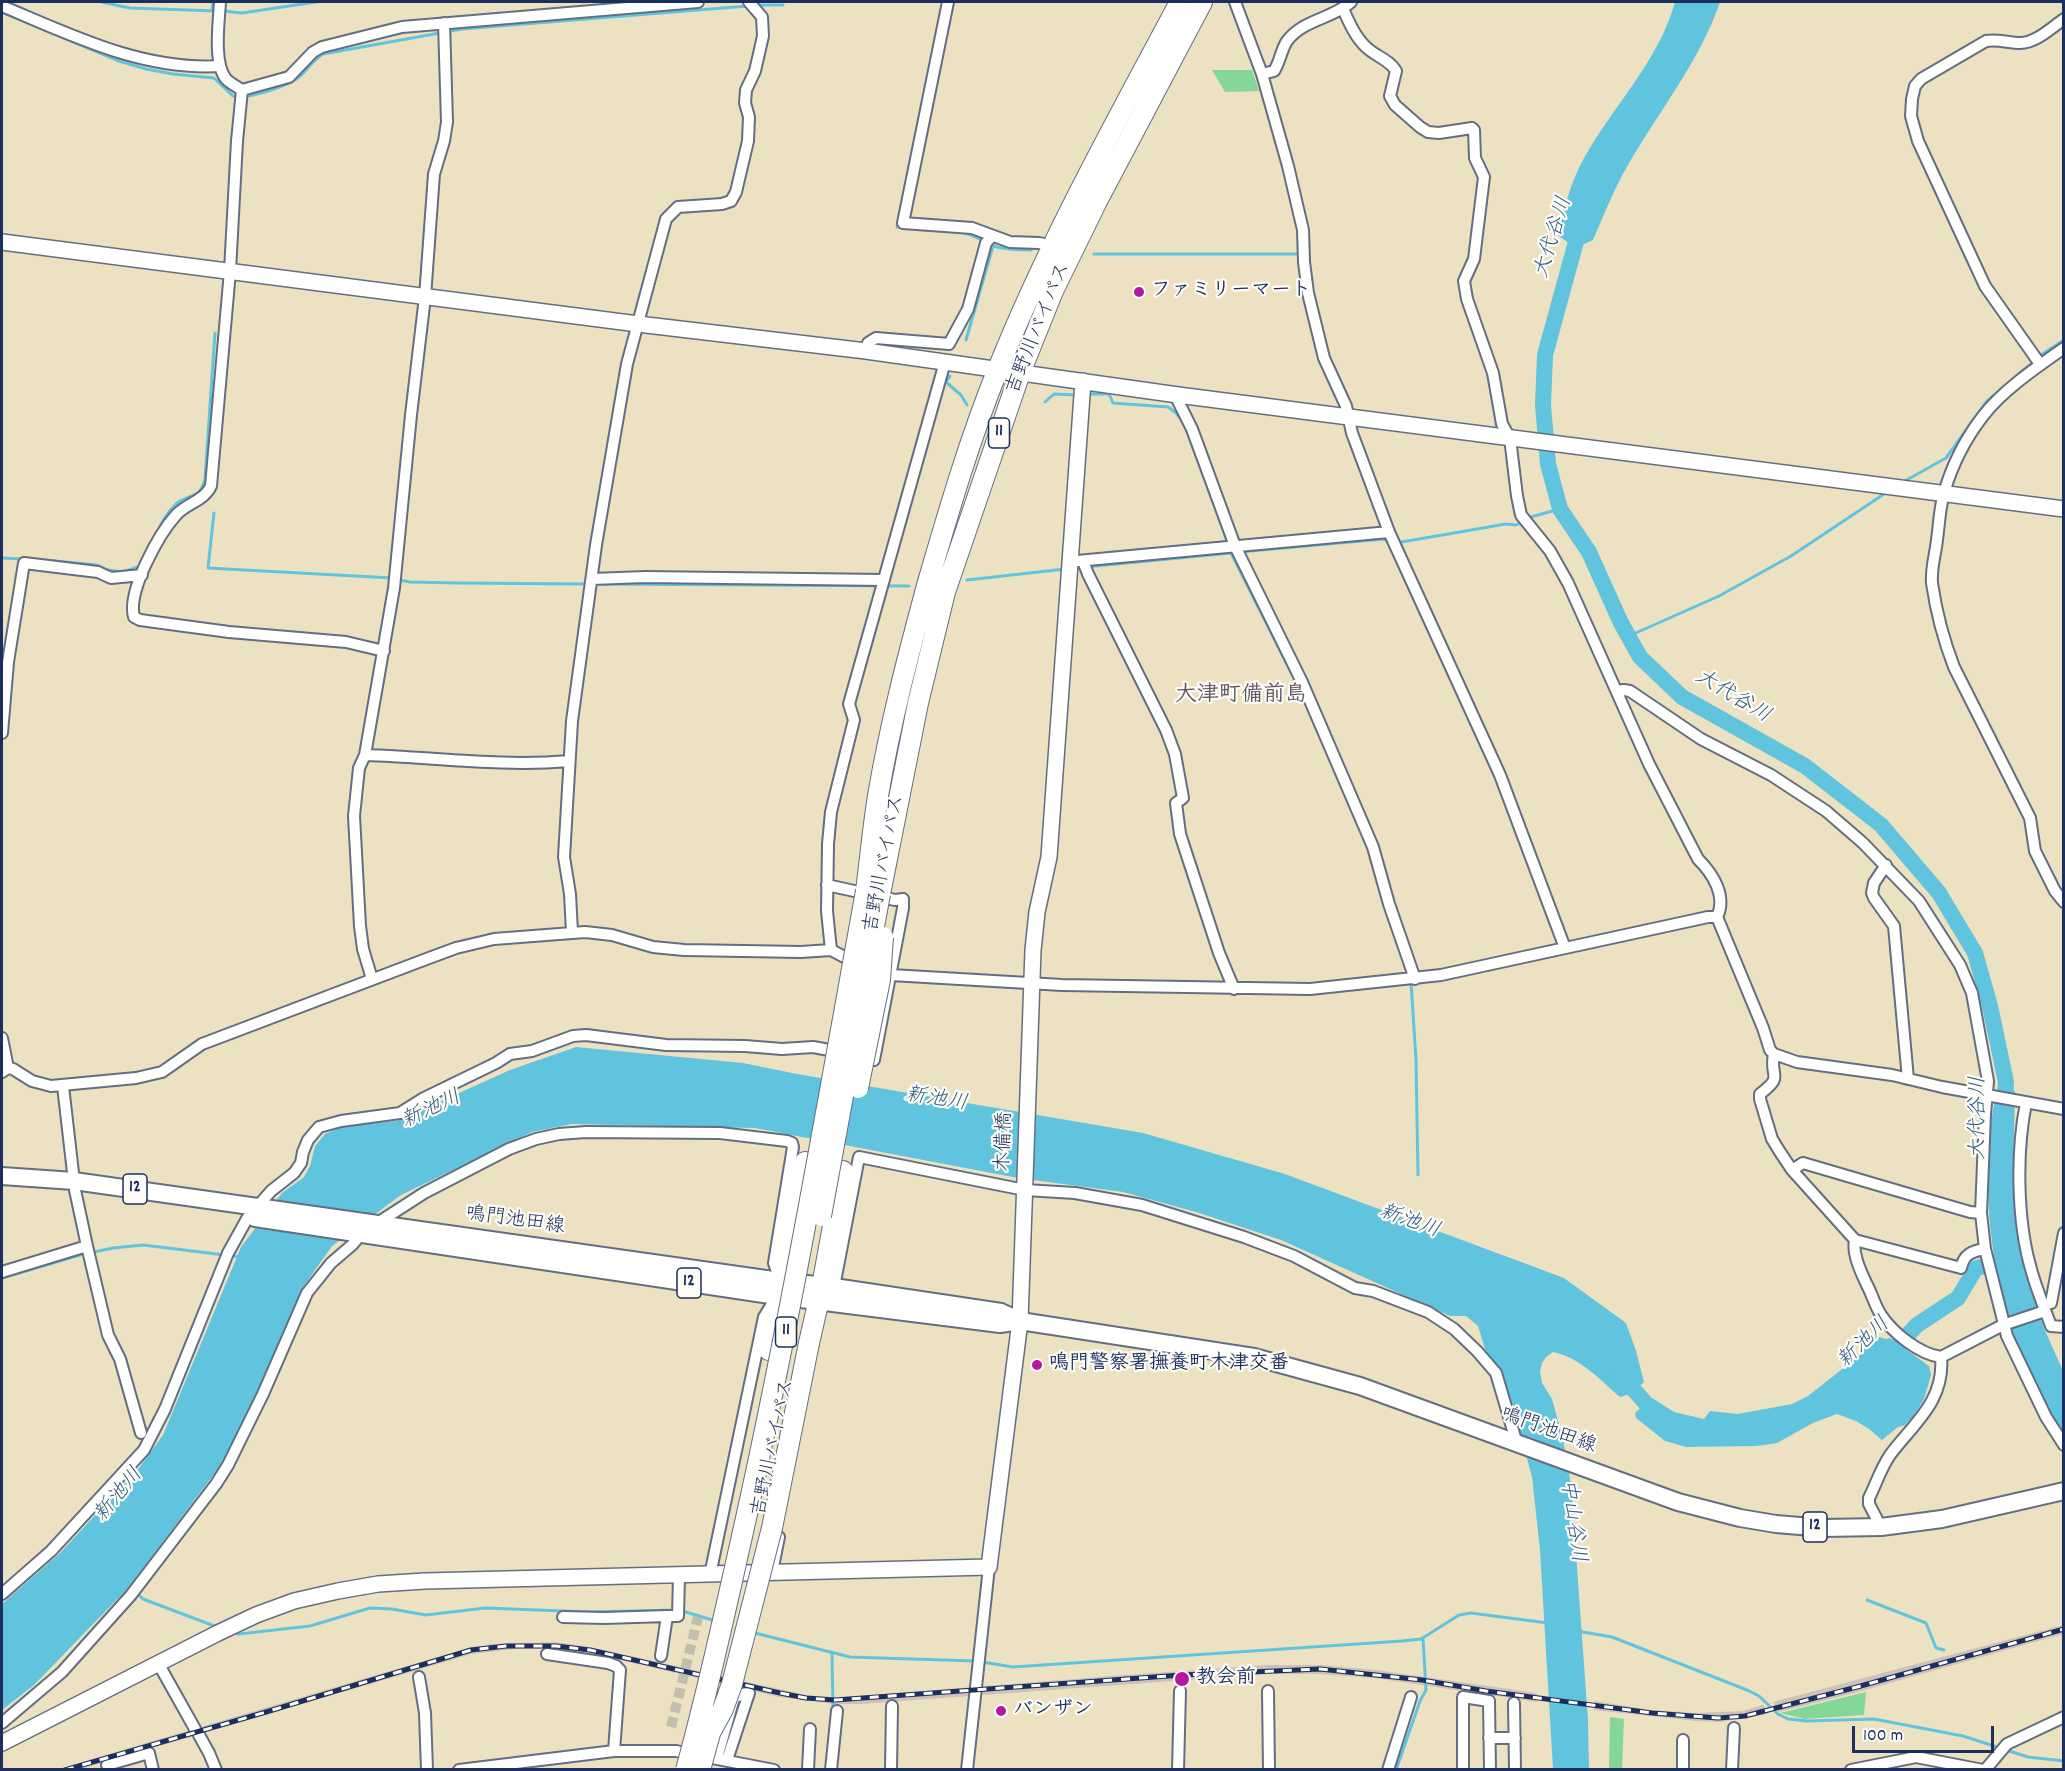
<!DOCTYPE html>
<html>
<head>
<meta charset="utf-8">
<style>
  body { margin:0 }
  #map { position:relative; width:2065px; height:1771px; overflow:hidden; background:#ece2c2; font-family:Dekko,sans-serif }
  canvas { display:block }
  .frame { position:absolute; inset:0; border:3px solid #1b2f5e; pointer-events:none }
  .scale { position:absolute; left:1852px; top:1726px; width:142px; height:27px; box-sizing:border-box; border:3px solid #1b2f5e; border-top:0; padding-left:8px; font-size:18px; line-height:21px; white-space:nowrap; color:#1b2f5e; -webkit-text-stroke:4px #fdfcf7; paint-order:stroke }
</style>
</head>
<body>
<div id="map">
<canvas width="2065" height="1771"></canvas>
<div class="frame"></div>
<div class="scale">100 m</div>
</div>
<script>
const ctx = document.querySelector('canvas').getContext('2d');
ctx.lineJoin = 'round';
function paint(path, color) { ctx.fillStyle = color; ctx.fill(path, 'evenodd'); }
function strokePath(path, color, width, dash) { ctx.strokeStyle = color; ctx.lineWidth = width; ctx.lineCap = dash ? 'butt' : 'round'; ctx.setLineDash(dash || []); ctx.stroke(path); }
function write(font, color, halo, rows, align = 'center') {
  ctx.font = font + ' Dekko,"Klee One",sans-serif'; ctx.lineWidth = 4.5; ctx.setLineDash([]); ctx.textBaseline = 'middle'; ctx.strokeStyle = halo; ctx.fillStyle = color; for (const [text, x, y, turn = 0] of rows) {
    ctx.save(); ctx.translate(x, y); ctx.rotate((+turn || 0) * Math.PI / 180); ctx.textAlign = isNaN(turn) ? turn : align; if (halo) ctx.strokeText(text, 0, 0); ctx.fillText(text, 0, 0); ctx.restore();
  }
}
paint(new Path2D(`
  M2063,1625v9l-205,58 -79,20 -6,-10z
  M556,1642l34,5 216,48 29,3 277,-22 155,-11h54l55,5 161,23v9l-163,-24 -55,-4h-51l-407,30h-26l-56,-7 -189,-44 -34,-4 -32,-1 -52,6 -391,115 -26,1 416,-123 23,-3z
  M1594,1701l57,9 45,3 47,-2 20,-6 5,9 -49,8 -23,-1 -102,-11z`), '#cec1b9');
paint(new Path2D(`
  M1212,70h40l7,21 -34,1z
  M1866,1692l-2,23 -59,4 -25,-6z
  M1610,1717l14,2 -2,50h-13z`), '#84d799');
paint(new Path2D(`
  M1675,2h45c-20,59 -61,109 -92,163 -14,24 -24,50 -35,75l-17,8 -20,-14c8,-23 15,-53 27,-74 29,-53 76,-99 92,-158z
  M576,1047l167,16 54,11 346,59 142,41 279,104 62,45 10,28 8,31 -11,11 -13,4c-20,-17 -40,-40 -67,-45l-7,5 -4,6 -2,8 2,12 10,16 11,40 8,45 17,236 1,49h-36l-13,-219 -8,-73 -20,-74 -13,-33 -14,-21 -7,-23 -12,-10h-16l-169,-76 -85,-28 -73,-20 -105,-14 -263,-50 -183,-4 -40,8 -131,63 -69,51 -29,41 -59,136 -27,47 -89,118 -94,97 -32,25v-106l58,-51 79,-85 24,-33 78,-188 41,-54 22,-16 6,-11 5,-20 10,-12 19,-8 53,-5 113,-51z
  M1997,1089l18,2 -2,88 4,41 13,65 13,41 20,45v67c-18,-32 -36,-67 -50,-102 -6,-15 -9,-32 -13,-48 -14,-66 -17,-134 -3,-199z
  M1876,1336l10,3 4,-1 39,28 2,9 -7,24 -10,16 -9,10 -7,2 -16,13 -13,-11 -13,-8 -19,-7 -24,9 -36,20 -20,3 -71,1 -21,-6 -29,-23 -1,-5 17,-15 22,14 30,7 6,-8 28,3 54,-10 16,-8 52,-41 10,-17z`), '#61c4df');
strokePath(new Path2D(`
  M101,2l29,6 86,3
  M758,5h25
  M212,10l1,-8
  M223,11l19,2 74,-11
  M2,12l117,49 27,8 27,5 41,4 19,18h4
  M244,96c11,0 47,-11 55,-19 9,-8 14,-17 24,-23l139,-25 286,-23
  M901,227h-4l46,-225
  M961,232c13,3 24,10 36,15 11,3 22,3 34,3
  M1094,254h203
  M966,340l27,-94
  M950,376l-4,6 15,13 6,10
  M2013,379l31,-26 20,-13
  M1087,394h22l4,9 55,4 8,6 8,10 45,123
  M1045,402l9,-8 23,1
  M1903,482l43,-24 41,-57 16,-13
  M214,513l-6,55 184,10
  M1527,518l33,-9
  M157,533c4,-10 11,-21 19,-29 13,-11 24,-4 29,-25l10,-146
  M1396,543l110,-19 10,1 6,-3
  M1239,552l145,-13 6,4
  M2,558l22,1
  M34,559l63,6 11,5 15,2 18,-6
  M1075,568l156,-15 68,135
  M399,580l11,2 47,1 130,1
  M967,580l98,-11
  M602,584l307,2
  M1629,636l90,-40 72,-40 96,-64
  M1411,982l5,78 2,115
  M2,1278l78,-23 33,-7 30,-3 98,12
  M137,1593l6,6 74,28
  M1867,1600l59,23 10,25 8,2
  M682,1611l34,10
  M1577,1631l35,6 135,53 12,6 19,18 10,5 19,2 67,-2 89,17 37,12
  M751,1632l99,25 125,4
  M234,1633l5,1 71,-8 60,-18 22,1 34,6 59,-7 105,4 86,-2
  M832,1653l1,59
  M982,1662l31,5 389,-26 19,-2 38,-24 12,-2 77,10
  M2006,1750l22,7 36,4
  M1396,1770l24,-69 6,-11 -3,-52`), '#61c4df', 3);
strokePath(new Path2D(`
  M1580,227l-35,128 -2,50 5,59 12,45 29,43 32,71 19,34 42,40 123,69 76,59 58,68 36,60 15,53 16,76 -2,28
  M1884,1360l33,-35 41,-27 18,-30 30,-6
  M1621,1375l27,31 16,10`), '#61c4df', 16);
strokePath(new Path2D(`
  M671,1727l27,-110`), '#c2beae', 10, [10, 5]);
const street = new Path2D(`
  M220,2c-1,19 -7,61 6,77 4,4 11,8 16,11l-5,51 -7,130 -19,215c-7,15 -24,17 -35,29 -17,19 -49,76 -42,102l6,3 89,12 117,10 38,9
  M948,2l-45,221 69,5 38,14 29,1 15,3
  M1235,2l27,72 26,92 15,64 1,32 4,31 16,65 22,48 6,27 37,99 111,243 65,173
  M2,6c69,29 141,65 218,60
  M1343,9c6,13 12,28 23,38 9,9 24,13 30,24l-6,25 5,9 25,22 8,5 11,1 33,-5 2,2 1,28 9,19 -10,82 -10,22 3,18 26,74 9,51 8,14 7,58 4,19 29,36 18,32 81,181 49,95c15,15 29,37 19,58
  M1262,74l12,-3c6,-9 7,-21 13,-30 17,-22 45,-22 64,-39
  M242,90l47,-13 24,-25 9,-5 80,-20 296,-25
  M2064,348c-27,19 -61,42 -81,68 -17,22 -31,49 -39,77 -5,17 -5,36 -8,54 -2,12 -5,24 -4,36 4,28 12,58 22,84l76,151 5,33 20,40 9,11
  M866,351l2,-8 8,-5 73,6 19,-35 18,-66 6,-7
  M2040,364l-55,-78 -67,-145 -7,-25 1,-17 3,-13 6,-7 65,-38c12,-2 23,2 34,2 16,0 31,-15 44,-24
  M1178,395v6l14,28 43,117 67,136 71,165 16,57 26,75
  M1077,561l312,-29
  M1083,561l5,13 78,156 9,24 8,44 -7,5 4,31 39,119 15,36
  M592,579l53,-2 239,3
  M1617,691l7,-1 6,1 71,48 70,36 55,36 37,32 56,58 41,64 12,28 16,88 -3,33 -4,99 4,36 22,87 39,81 18,28
  M2,733l6,-71 16,-99 74,9 13,6 31,-3
  M365,755c68,2 136,12 204,6
  M1886,865l-12,18 -2,10 2,5 20,28 14,153
  M827,885l68,15 8,-1v9l-29,152 -13,-3
  M572,932l-2,-38 -6,-37 8,-136 24,-176 31,-181 39,-145 12,-12 44,-3 9,-3 5,-9 12,-51 1,-24 -4,-14 1,-13 9,-19 8,-35 -1,-19 -13,-15
  M831,950l-4,-39 1,-67 3,-32 23,-92 -5,-16 96,-342
  M876,971l15,4 171,10 248,4 131,-14 267,-58h9l46,111 7,22 4,4 23,8 95,13 50,12 122,22
  M372,979l-9,-30 -3,-23 -6,-110 5,-48 6,-13 29,-167 17,-173 14,-118 9,-123 10,-33 3,-19 -3,-99
  M2,1038l6,30
  M1774,1054c-5,24 11,21 -14,40v5l12,40 8,13 12,18 63,70c-3,14 6,32 12,45 5,9 8,21 14,30 12,18 38,39 60,42l62,-32 42,-14
  M2,1072l6,-4 5,1 19,12 19,5 85,-8 26,-6 40,-28 227,-86 27,-10 38,-9 91,-7 27,3 41,12 31,3 117,2 30,-2 25,13
  M63,1086l12,104 12,56 21,89 12,24 21,74
  M2026,1103c-10,49 -9,118 5,166 5,19 13,38 20,57l13,1
  M1792,1170l11,-7 167,49 11,1
  M257,1207l14,-16 23,-18 7,-10 2,-11 5,-12 11,-13 22,-6 59,-8 24,-15 72,-35 14,-9 22,-3 41,-15 13,-1 80,10 79,1 37,3 31,-2 27,5
  M1855,1240l106,28c3,-14 11,-17 24,-19
  M2,1272l85,-26
  M834,1287l25,-130 166,33 50,3 67,12 102,32 50,19 61,32 18,3 55,21 26,17 23,22 19,22 21,71
  M2043,1305l8,-2 13,-70
  M1881,1527l-12,-23v-6c7,-14 12,-30 21,-43 24,-32 55,-54 51,-98
  M772,1572l7,-35
  M710,1575l54,-258 8,-13
  M2,1594l49,-43 93,-101 21,-41 63,-156 20,-36
  M563,1617l41,1 63,-2
  M547,1654l61,9 8,3 4,4 -6,81
  M661,1656l6,-40h11l1,-40
  M158,1663l37,66
  M419,1677l6,36 2,57
  M1268,1691l1,79
  M1514,1703l1,67
  M2,1723l60,-51 69,-77 85,-111 12,-19 35,-71 44,-101 24,-30 21,-18 10,-12 62,-40 85,-44 27,-10 23,-5 27,-2 134,1 67,8 5,2 1,4 -19,116 5,15
  M199,1735l10,18 7,17
  M1489,1738h26
  M717,1758l17,-60 8,-4 7,-1 -22,67
  M107,1765l42,-12 4,17
  M459,1770l155,-19h62l98,19
  M808,1770l2,-41
  M831,1770l6,-59
  M891,1770l1,-64
  M967,1770l22,-203
  M1178,1770l2,-79
  M1388,1770l23,-73
  M1463,1770v-73l26,4 1,69
  M1683,1770v-30
  M1732,1770l2,-42
  M1851,1770l65,-13 67,13
  M1985,1770l22,-26 57,-27`);
const secondary = new Path2D(`
  M2,242l636,82 228,27 312,44 886,114
  M2,1743l216,-110 38,-18 38,-14 44,-10 40,-7 47,-3 564,-14 31,-246 13,-371 4,-38 12,-55 34,-476`);
const primary = new Path2D(`
  M2,1176l72,5 706,100 54,6 167,25 19,9 234,36 106,29 318,116 62,16 36,6 48,4 57,-1 61,-8 122,-28
  M255,1218l522,78 223,28 20,-3`);
const highway = new Path2D(`
  M866,891c4,-32 7,-64 12,-95 12,-72 31,-144 50,-214 21,-72 42,-144 70,-213 51,-127 118,-247 182,-367
  M880,894l38,-191 27,-111 75,-219 33,-82 44,-90 105,-199
  M809,1343l13,-57 21,-115
  M769,1350c10,-63 24,-125 36,-188`);
strokePath(street, '#646e81', 14);
strokePath(secondary, '#646e81', 18);
strokePath(primary, '#646e81', 20);
strokePath(highway, '#646e81', 22);
strokePath(street, '#fff', 10);
strokePath(secondary, '#fff', 15);
strokePath(primary, '#fff', 16);
strokePath(highway, '#fff', 20);
const rail = new Path2D(`
  M65,1770l201,-58 205,-62 35,-4h50l34,4 190,43 26,5 29,2 347,-25 138,-6 102,11 64,11 166,22 66,5 27,-2 112,-29 207,-58`);
strokePath(rail, '#1b2f5e', 5);
strokePath(rail, '#fdfcf7', 3, [9]);
const highwayBridge = new Path2D(`
  M858,1088l22,-108 3,-43
  M821,1216l59,-322
  M710,1733l13,-24 9,-25 40,-156 37,-185
  M686,1770c20,-72 36,-144 52,-216 50,-220 88,-442 128,-663
  M700,1770l12,-44`);
strokePath(highwayBridge, '#646e81', 22, []);
strokePath(highwayBridge, '#fff', 20);
for (const [x, y, r, color] of [
  [1139,292,6,"#b5179e"],
  [1037,1365,6,"#b5179e"],
  [1182,1679,8,"#b5179e"],
  [1001,1711,6,"#b5179e"]
]) { const dot = new Path2D(); dot.arc(x, y, r, 0, 2 * Math.PI); ctx.fillStyle = color; ctx.fill(dot); strokePath(dot, '#fdfcf7', 2); }
for (const [x, y, w] of [
  [999,433,21],
  [135,1189,24],
  [689,1283,24],
  [786,1332,21],
  [1815,1527,24]
]) { const box = new Path2D(); box.roundRect(x - w / 2, y - 15, w, 30, 4.5); ctx.fillStyle = '#fdfcf7'; ctx.fill(box); strokePath(box, '#1b2f5e', 1.5); }
write('bold 18px', '#1b2f5e', null, [
  ["11",999,433],
  ["12",135,1189],
  ["12",689,1283],
  ["11",786,1332],
  ["12",1815,1527]
]);
write('bold 20px', '#1b2f5e', '#fdfcf7', [
  ["ファミリーマート",1151,292],
  ["鳴門警察署撫養町木津交番",1049,1365],
  ["教会前",1196,1679],
  ["バンザン",1013,1711]
], 'left');
write('20px', '#1b2f5e', '#fdfcf7', [
  ["吉野川バイパス",1040,329,-68],
  ["吉野川バイパス",886,864,-79],
  ["木備橋",1006,1142,-88],
  ["鳴門池田線",515,1222,8],
  ["鳴門池田線",1548,1432,20],
  ["吉野川バイパス",775,1448,-78]
]);
write('italic 21px', '#305c85', '#fdfcf7', [
  ["大代谷川",1555,238,-73],
  ["大代谷川",1732,698,31],
  ["新池川",936,1101,9],
  ["新池川",432,1111,-25],
  ["大代谷川",1980,1118,-90],
  ["新池川",1409,1223,20],
  ["新池川",1865,1344,-44],
  ["新池川",120,1496,-50],
  ["中山谷川",1571,1521,82]
]);
write('bold 22px', '#5e5760', '#fdfcf7', [
  ["大津町備前島",1241,697]
]);
</script>
</body>
</html>
